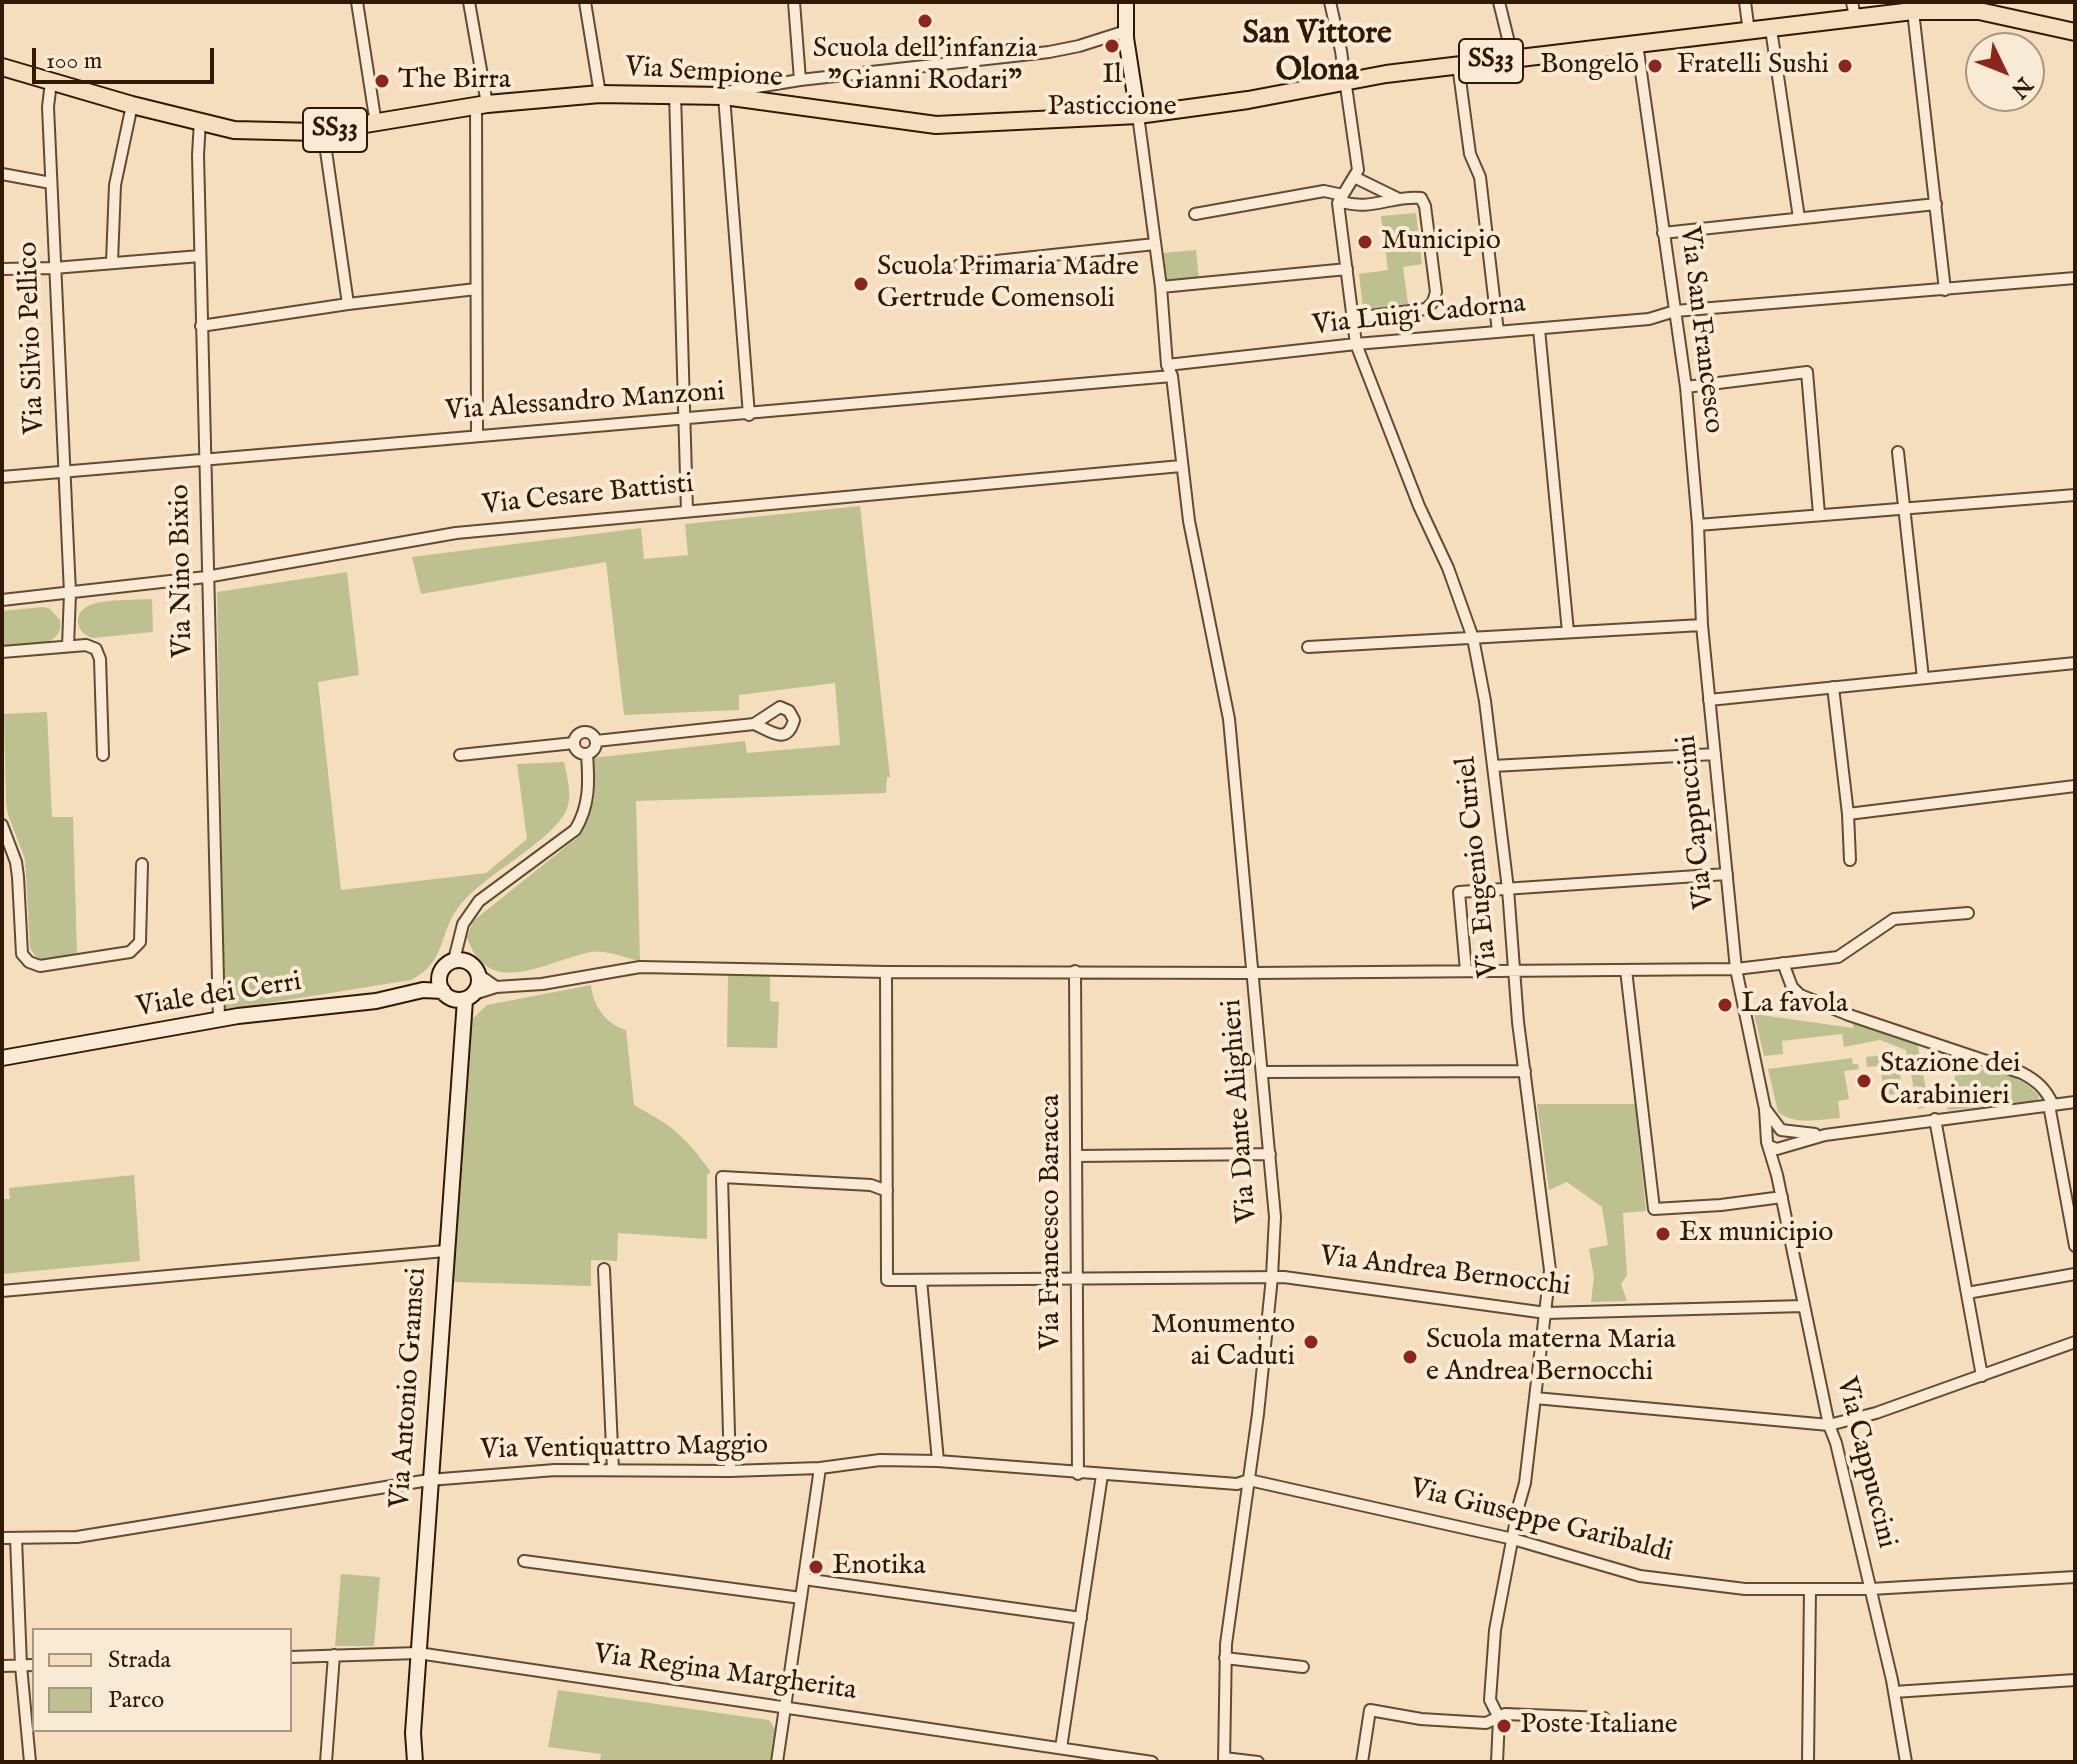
<!DOCTYPE html>
<html>
<head>
<meta charset="utf-8">
<style>
  body { margin:0 }
  #map { position:relative; width:2077px; height:1764px; overflow:hidden; background:#f5debd; font-family:"IM FELL English",serif }
  canvas { display:block }
  .frame { position:absolute; inset:0; border:4px solid #311805; pointer-events:none }
  .legend { position:absolute; left:32px; top:1628px; width:260px; height:104px; box-sizing:border-box; background:#f8ead4; border:2px solid #a89681; margin:0; padding:10px 14px; list-style:none; font-size:24px; color:#311805 }
  .legend li { display:flex; align-items:center; gap:16px; height:40px }
  .legend b { width:40px; border:2px solid #a89681 }
  .north { position:absolute; left:1965px; top:32px; width:80px; height:80px; box-sizing:border-box; background:#f8ead4; border:2px solid #a89681; border-radius:50%; rotate:133deg; font-size:22px; font-weight:700; line-height:32px; text-align:center; color:#311805 }
  .north::after { content:''; display:block; margin:auto; width:28px; height:36px; background:#8f2418; clip-path:polygon(50% 0,100% 100%,50% 72%,0 100%) }
  .scale { position:absolute; left:32px; top:48px; width:182px; height:36px; box-sizing:border-box; border:4px solid #311805; border-top:0; padding-left:10px; font-size:24px; line-height:28px; white-space:nowrap; color:#311805; -webkit-text-stroke:6px #f8ead4; paint-order:stroke }
</style>
</head>
<body>
<div id="map">
<canvas width="2077" height="1764"></canvas>
<div class="frame"></div>
<ul class="legend">
<li><b style="height:10px;background:#f5debd"></b>Strada</li>
<li><b style="height:22px;background:#bdc190"></b>Parco</li>
</ul>
<div class="north">N</div>
<div class="scale">100 m</div>
</div>
<script>
const ctx = document.querySelector('canvas').getContext('2d');
ctx.lineJoin = 'round';
function paint(path, color) { ctx.fillStyle = color; ctx.fill(path, 'evenodd'); }
function strokePath(path, color, width, dash) { ctx.strokeStyle = color; ctx.lineWidth = width; ctx.lineCap = dash ? 'butt' : 'round'; ctx.setLineDash(dash || []); ctx.stroke(path); }
function write(font, color, halo, rows, align = 'center') {
  ctx.font = font + ' "IM FELL English",serif'; ctx.lineWidth = 8; ctx.setLineDash([]); ctx.textBaseline = 'middle'; ctx.strokeStyle = halo; ctx.fillStyle = color; for (const [text, x, y, turn = 0] of rows) {
    ctx.save(); ctx.translate(x, y); ctx.rotate((+turn || 0) * Math.PI / 180); ctx.textAlign = isNaN(turn) ? turn : align; if (halo) ctx.strokeText(text, 0, 0); ctx.fillText(text, 0, 0); ctx.restore();
  }
}
paint(new Path2D(`
  M1416,213l6,51 -19,3 5,37 -45,6 -4,-36 29,-4 -7,-54z
  M1196,250l3,30 -32,3 -4,-30z
  M860,506l30,271h-3l-1,16 -250,8 4,160c-14,-3 -35,-12 -49,-9 -45,9 -103,49 -124,-15l6,-16 105,-84c19,-31 19,-44 14,-79l153,-17 2,12 93,-8 -5,-62 -96,12v15l-115,5 -18,-153 -185,32 -9,-37 229,-29 3,31 44,-4 -3,-31z
  M347,572l12,103 -41,7 23,208 145,-17 41,-34 -10,-75 47,-2c3,15 9,34 2,49 -15,31 -81,63 -106,94 -23,29 -12,56 -49,75l-186,30 -8,-418z
  M152,599l1,33 -60,6c-17,-4 -21,-24 -5,-32 14,-7 48,-6 64,-7z
  M43,607l7,2 10,11c5,30 -38,24 -58,26v-35z
  M47,712l5,105h21l4,136 -31,7 -10,-3 -6,-9 -5,-89 -17,-44 -2,-12 -2,-89z
  M728,972l42,1v28l9,1 -2,46 -50,-1z
  M591,985c2,21 15,39 35,45l8,75c41,23 49,29 77,67l-4,3v64l-89,-6 -1,28 -26,-1v26l-138,-4 19,-263 15,-14z
  M1754,1014l99,14v-6l64,19 12,65 -11,3 -12,-59 -26,-10 -36,7 -2,-13 -60,7 1,13 -19,2z
  M1887,1055l11,6 4,26 -6,6 -11,3 -5,-30 -13,1 -1,-10z
  M1960,1057c25,9 61,17 79,39l-2,6 -90,8z
  M1852,1058l1,6h5l1,5 -15,2 5,28 -11,2 2,17c-20,1 -45,8 -62,-6l-10,-43z
  M1537,1104h98l11,107 -23,2 4,62 -6,9 6,17 -36,1 3,-25 -5,-28 19,-4 -6,-38 -35,-25 -18,8z
  M134,1175l6,86 -138,13v-75h8l-1,-11z
  M341,1574l39,3 -6,69h-39z
  M558,1690l211,30 6,9 -5,33h-170l1,-8 -53,-7z`), '#bdc190');
const street = new Path2D(`
  M357,2l19,122
  M469,2l18,102
  M585,2l15,92
  M794,2l6,78
  M1330,2l11,49 17,119 -20,33 18,141 63,162 29,62 25,70 12,63 23,188 10,133 32,248 -25,213 -6,21 -24,126 -5,70 9,18 -2,44
  M1499,2l14,57
  M1745,2l4,30
  M1852,2l3,15
  M1913,11l32,279
  M1771,29l28,189
  M1637,44l49,343 12,138 4,100 34,344 29,140 2,33 10,33 52,250 7,18 56,237 14,82
  M1458,65l12,89 10,23 18,155
  M51,82l-3,25 22,486 -2,53
  M726,92l74,-12 249,-28 30,-6 47,-15
  M675,93l12,418
  M724,96l25,319
  M476,106l1,329
  M1138,115l23,172 6,78 5,11 17,145 40,198 46,498 -3,60 -14,137 -32,230 -2,118
  M200,121l-2,34 21,865
  M317,132l8,12 23,160
  M2,174l49,9
  M1354,177l43,21
  M1339,201c32,11 52,-6 82,-3l4,8 11,86 -3,10 -7,7 -72,9
  M1195,214l129,-23 19,4
  M1663,233l273,-29
  M112,262l3,-77 17,-80
  M959,265l196,-21
  M2,269l52,-1 146,-12
  M1161,287l186,-18
  M201,326l147,-22 128,-15
  M1539,329l29,303
  M1167,365l189,-21 293,-25 26,-8 400,-33
  M1686,387l121,-15 12,142
  M1898,452l25,226
  M2,477c390,-34 780,-65 1170,-101
  M1698,525l377,-30
  M2,600l204,-23 250,-44 725,-67
  M1308,647l394,-22
  M2,652l84,-7 10,4 4,10 3,96
  M1833,687l15,127 2,46
  M1709,700l366,-37
  M574 743a11 11 0 1 1 22 0a11 11 0 1 1-22 0Z
  M596,741l158,-17c17,7 33,22 40,-4l-5,-9 -9,-4 -26,17
  M460,755l114,-12
  M1493,766l222,-12
  M1848,814l227,-28
  M2,825l14,37 2,15 4,77 7,8 11,4 90,-14 10,-10 2,-78
  M454,960l9,-36 16,-23 96,-71c15,-24 14,-48 12,-76
  M1783,963l9,24 8,8 49,20 173,58c15,8 24,16 31,32
  M1626,970l28,239 67,-4 61,-8
  M1075,971l3,503
  M1466,971l-7,-79 268,-18
  M886,972l1,308 397,-3 262,36 258,-7
  M479,975l17,12
  M474,994l22,-7 46,-3 98,-17 246,5 368,1 482,-4 102,-12 56,-38 74,-6
  M1263,1072l262,-1
  M2049,1105l26,141
  M1766,1110l15,20 34,4
  M1935,1119l47,257
  M1769,1146l8,3 48,-14 250,-33
  M1076,1156l194,-2
  M604,1269l9,201
  M921,1280l17,181
  M2,1291l443,-40
  M1967,1293l108,-19
  M1535,1398l294,27 47,-12 199,-71
  M730,1471l-8,-294 149,8 16,6
  M2,1538l75,-1 352,-57 126,-10 175,1 90,-3 60,-8 58,1 299,23 12,-4 264,59 127,37 105,13h126l204,-12
  M16,1538l5,128 9,96
  M524,1561l277,37
  M804,1579l277,39
  M290,1657l128,-4 734,109
  M1225,1658l78,9
  M2,1666l32,-1
  M1894,1692l181,-12
  M1061,1748l41,-273
  M1224,1758l34,4
  M326,1762l8,-107
  M777,1762l43,-294
  M1362,1762l8,-52 51,9 65,4 19,-9 99,4
  M1808,1762l2,-173`);
const secondary = new Path2D(`
  M1126,2v36l12,77
  M439 980a20 20 0 1 1 40 0a20 20 0 1 1-40 0Z
  M2,1058l236,-42 138,-15 47,-11 20,1
  M415,1762l-2,-29 52,-733`);
const primary = new Path2D(`
  M2,67l130,38 102,25 83,2 170,-28 113,-10 124,2 212,29 202,-10 110,-15 138,-26 527,-63h66l96,21`);
strokePath(street, '#624a33', 14);
strokePath(secondary, '#311805', 18);
strokePath(primary, '#311805', 20);
strokePath(street, '#f8ead4', 10);
strokePath(secondary, '#f8ead4', 14);
strokePath(primary, '#f5debd', 16);
for (const [x, y, r, color] of [
  [925,21,8,"#8f2418"],
  [1112,46,8,"#8f2418"],
  [1655,66,8,"#8f2418"],
  [1845,66,8,"#8f2418"],
  [382,81,8,"#8f2418"],
  [1365,242,8,"#8f2418"],
  [861,284,8,"#8f2418"],
  [1725,1005,8,"#8f2418"],
  [1864,1081,8,"#8f2418"],
  [1663,1234,8,"#8f2418"],
  [1311,1342,8,"#8f2418"],
  [1410,1357,8,"#8f2418"],
  [816,1567,8,"#8f2418"],
  [1504,1726,8,"#8f2418"]
]) { const dot = new Path2D(); dot.arc(x, y, r, 0, 2 * Math.PI); ctx.fillStyle = color; ctx.fill(dot); strokePath(dot, '#f8ead4', 3); }
for (const [x, y, w] of [
  [1491,61,64],
  [335,130,64]
]) { const box = new Path2D(); box.roundRect(x - w / 2, y - 22, w, 44, 6); ctx.fillStyle = '#f8ead4'; ctx.fill(box); strokePath(box, '#311805', 2); }
write('bold 26px', '#311805', null, [
  ["SS33",1491,61],
  ["SS33",335,130]
]);
write('28px', '#311805', '#f8ead4', [
  ["Scuola dell'infanzia",925,50,"center"],
  ["\"Gianni Rodari\"",925,82,"center"],
  ["Bongelo",1639,66,"right"],
  ["Fratelli Sushi",1829,66,"right"],
  ["Il",1112,76,"center"],
  ["Pasticcione",1112,108,"center"],
  ["The Birra",398,81],
  ["Municipio",1381,242],
  ["Scuola Primaria Madre",877,268],
  ["Gertrude Comensoli",877,300],
  ["La favola",1741,1005],
  ["Stazione dei",1880,1065],
  ["Carabinieri",1880,1097],
  ["Ex municipio",1679,1234],
  ["Monumento",1295,1326,"right"],
  ["ai Caduti",1295,1358,"right"],
  ["Scuola materna Maria",1426,1341],
  ["e Andrea Bernocchi",1426,1373],
  ["Enotika",832,1567],
  ["Poste Italiane",1520,1726]
], 'left');
write('28px', '#311805', '#f8ead4', [
  ["Via Sempione",704,74,4],
  ["Via Luigi Cadorna",1419,316,-6],
  ["Via San Francesco",1700,330,83],
  ["Via Silvio Pellico",33,338,-92],
  ["Via Alessandro Manzoni",585,403,-4],
  ["Via Cesare Battisti",588,496,-6],
  ["Via Nino Bixio",183,571,-91],
  ["Via Cappuccini",1697,822,-96],
  ["Via Eugenio Curiel",1479,867,-96],
  ["Viale dei Cerri",219,996,-9],
  ["Via Dante Alighieri",1241,1111,-94],
  ["Via Francesco Baracca",1052,1222,-90],
  ["Via Andrea Bernocchi",1445,1273,7],
  ["Via Antonio Gramsci",410,1388,-86],
  ["Via Ventiquattro Maggio",624,1449,-1],
  ["Via Cappuccini",1865,1463,76],
  ["Via Giuseppe Garibaldi",1541,1522,14],
  ["Via Regina Margherita",725,1674,8]
]);
write('bold 32px', '#311805', '#f8ead4', [
  ["San Vittore",1317,35],
  ["Olona",1317,72]
]);
</script>
</body>
</html>
